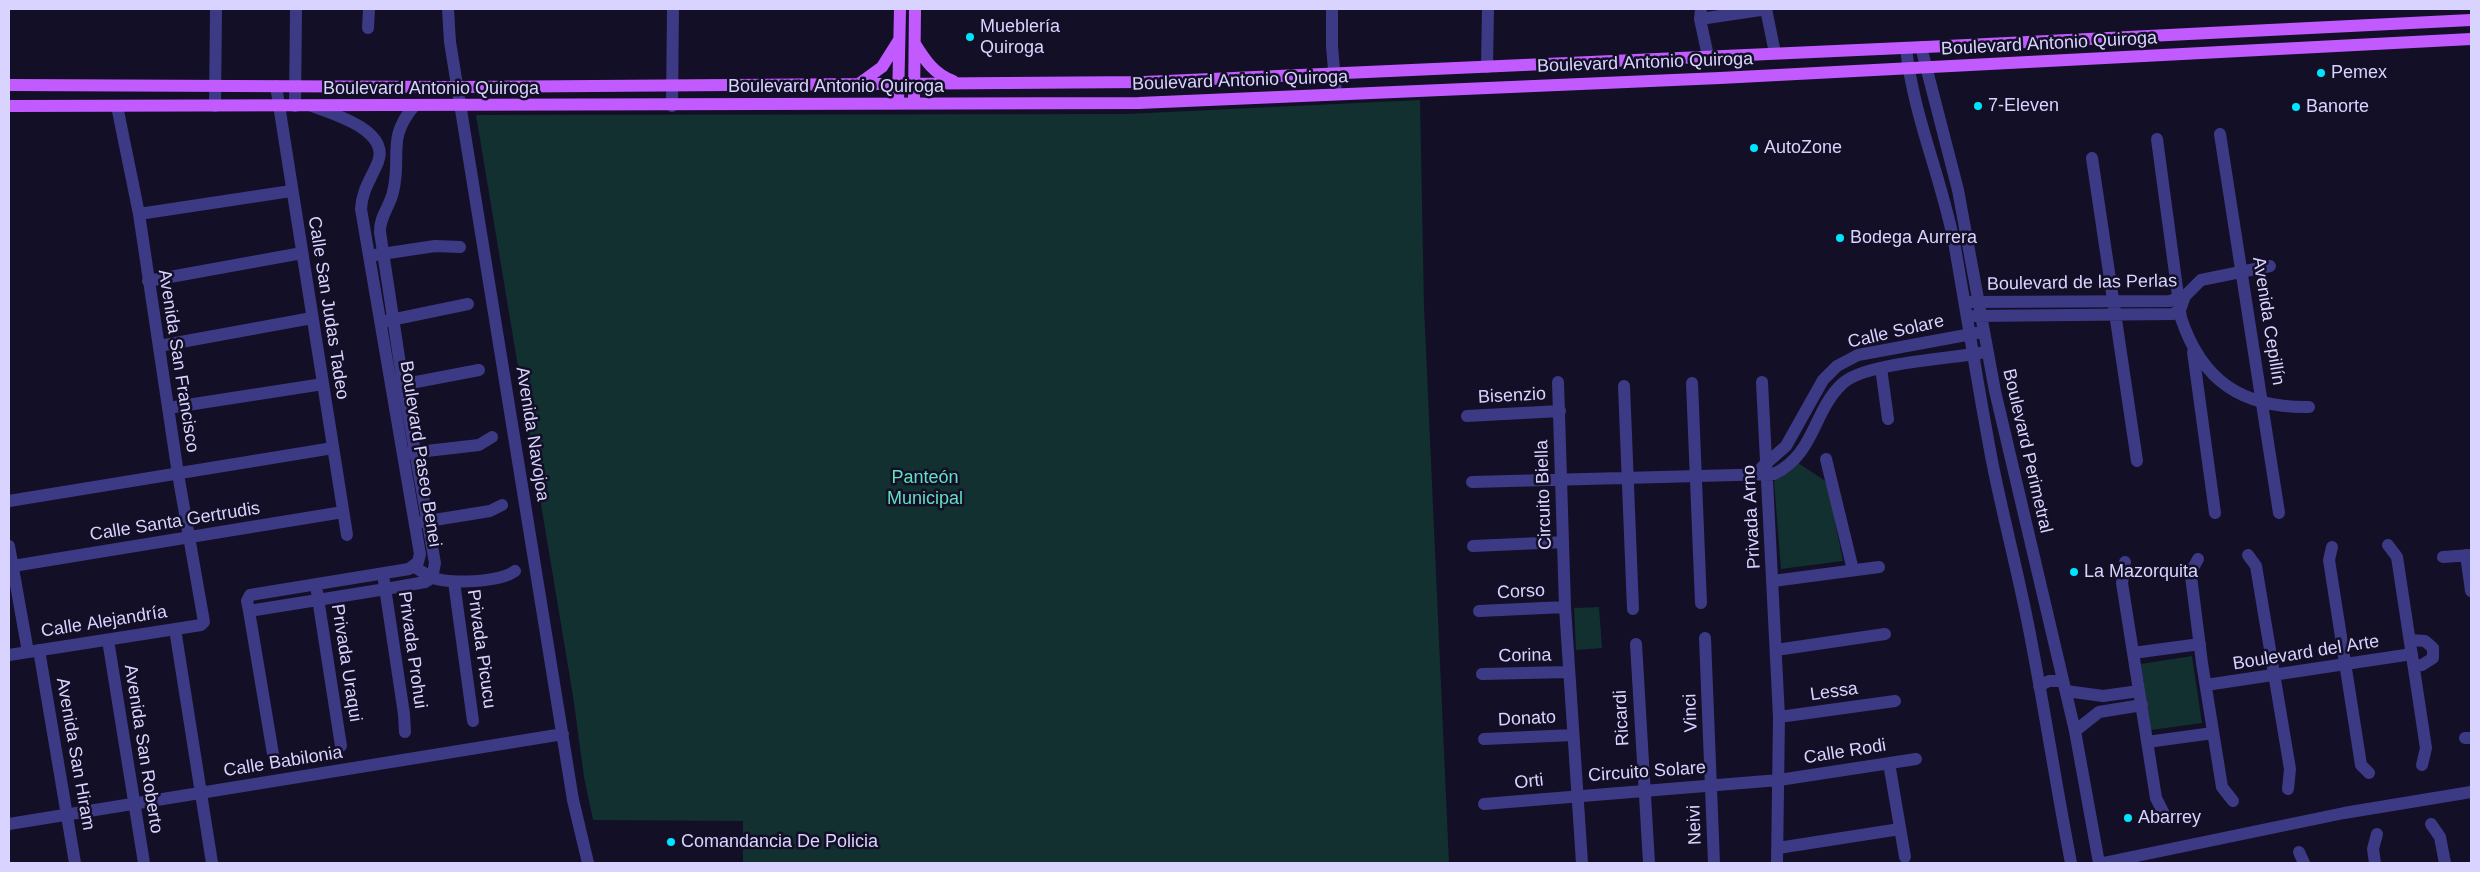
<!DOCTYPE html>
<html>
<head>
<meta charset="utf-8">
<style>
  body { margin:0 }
  #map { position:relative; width:2480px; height:872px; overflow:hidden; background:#130f26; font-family:Helvetica,sans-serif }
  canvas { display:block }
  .frame { position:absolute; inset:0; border:10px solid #d9d4ff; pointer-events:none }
</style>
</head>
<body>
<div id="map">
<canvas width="2480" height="872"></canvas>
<div class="frame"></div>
</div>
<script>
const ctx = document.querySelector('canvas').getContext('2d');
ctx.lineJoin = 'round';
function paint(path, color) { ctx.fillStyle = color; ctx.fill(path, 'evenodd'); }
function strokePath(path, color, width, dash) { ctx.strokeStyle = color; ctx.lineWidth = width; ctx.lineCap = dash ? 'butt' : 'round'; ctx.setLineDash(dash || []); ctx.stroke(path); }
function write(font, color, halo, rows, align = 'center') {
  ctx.font = font + ' Helvetica,sans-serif'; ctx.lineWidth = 5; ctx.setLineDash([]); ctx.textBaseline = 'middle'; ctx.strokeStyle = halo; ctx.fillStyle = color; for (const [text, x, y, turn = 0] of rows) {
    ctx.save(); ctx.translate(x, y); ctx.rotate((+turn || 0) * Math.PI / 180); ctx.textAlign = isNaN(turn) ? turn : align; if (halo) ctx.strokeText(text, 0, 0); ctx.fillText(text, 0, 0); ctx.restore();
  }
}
paint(new Path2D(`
  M1420,100l4,206 25,557h-706v-42l-150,-1 -9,-43 -11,-81 -97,-581 650,-1z
  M1798,463l29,19 16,79 -62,8 -7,-88z
  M1599,607l3,41 -26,2 -2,-42z
  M2192,656l10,67 -51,7 -10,-66z`), '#12302f');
strokePath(new Path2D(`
  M448,9l2,33 123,758 15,63
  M1332,9v37l4,48
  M1701,9l-1,10 8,37
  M1766,9l9,44
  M1700,19l67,-10
  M368,28l1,-19
  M1921,47l37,143 37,201 80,340 24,132
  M1906,48c7,66 35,129 48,194 13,73 24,146 38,219 12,61 29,122 40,184 14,73 25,146 39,218
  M1487,67l1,-58
  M276,86l71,449
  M215,106l1,-97
  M295,106l1,-97
  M312,106c21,8 78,24 66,56 -7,17 -16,28 -17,47l59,345 -2,8 -9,7 -159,26 -3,6 2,10 137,-22 39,-7 7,-4 3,-15 -32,-179 -23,-152c-1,-14 10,-26 13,-40 9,-36 -7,-53 21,-86
  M672,106l1,-97
  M2220,134l59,379
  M2157,139l24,179c21,63 61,90 128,89
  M2092,158l45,303
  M139,214l152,-23
  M375,255l60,-9 25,1
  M148,281l154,-28
  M1971,302l199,-1 15,-5
  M1974,316l199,-2 7,-4 5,-14 16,-16 69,-14
  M386,321l82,-17
  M159,346l153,-28
  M2193,352l22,161
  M1881,368l7,51
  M1558,382l7,225 17,256
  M1762,382l17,335 -2,146
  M1692,383l9,220
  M395,386l84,-16
  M1624,386l9,223
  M168,408l155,-24
  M1467,416l93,-5
  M409,453l70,-8 13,-8
  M1826,459l27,111
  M1762,467l24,-21 37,-66 14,-14 21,-11 119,-22
  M1472,482l302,-8c41,-20 39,-63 68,-90 21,-21 106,-25 138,-31
  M9,501l324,-53
  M422,522l68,-11 12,-6
  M2388,545l9,12 29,191 -4,17
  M9,546l19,106
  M1473,546l90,-4
  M2332,547l-3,13 32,205 8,8
  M2248,555l8,11 34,203 -2,20
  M2466,555l5,36
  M2443,557l28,-2
  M2198,559l-6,11 -1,6 11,87 20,124 11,14
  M2125,562l-3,21 34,215 9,18
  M13,566l330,-54
  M414,567c6,3 11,7 17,10 18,8 69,5 84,-6
  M384,581l20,133 1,18
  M1773,581l106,-14
  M454,582l19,139
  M317,592l24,154
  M249,611l24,143
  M1479,611l86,-4
  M175,629l37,234
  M1705,638l9,225
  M108,640l36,223
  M2410,640l15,1 8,7v10l-11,7 -8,1
  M1636,644l13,219
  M39,650l36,213
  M1776,650l109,-16
  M2133,653l67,-9
  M9,655l192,-30 3,-3 -26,-148 -39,-260 -22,-108
  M1482,674l87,-2
  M2206,685l206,-31
  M2039,686l10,-5h14
  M2066,691l37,5 36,-5
  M1779,717l116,-16
  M2075,731l24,-19 43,-7
  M2465,738h6
  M1484,739l89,-4
  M2147,742l66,-9
  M1889,763l16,94
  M1484,804l295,-24 137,-21
  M9,824l554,-90
  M2431,824l9,13 5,26
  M1778,848l122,-19
  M2299,852l5,11
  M2103,863l241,-50 127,-21
  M2375,863l-2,-14 4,-15`), '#3d3a85', 12);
strokePath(new Path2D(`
  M915,44c10,16 19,30 38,37
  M860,83l22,-16 17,-27
  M9,85l448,2 687,-5 803,-36 524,-26
  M898,103l2,-94
  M914,103l1,-94
  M9,106l1130,-3 581,-25 751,-39`), '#c25bff', 12);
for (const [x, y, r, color] of [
  [970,37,5,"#00e5ff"],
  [2321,73,5,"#00e5ff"],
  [1978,106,5,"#00e5ff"],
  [2296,107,5,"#00e5ff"],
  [1754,148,5,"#00e5ff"],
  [1840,238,5,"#00e5ff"],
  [2074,572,5,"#00e5ff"],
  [2128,818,5,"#00e5ff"],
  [671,842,5,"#00e5ff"]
]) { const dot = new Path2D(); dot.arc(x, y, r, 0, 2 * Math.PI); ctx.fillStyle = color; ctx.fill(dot); strokePath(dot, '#130f26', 2); }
write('18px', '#d9d4ff', '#130f26', [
  ["Mueblería",980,27],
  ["Quiroga",980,48],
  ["Pemex",2331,73],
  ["7-Eleven",1988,106],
  ["Banorte",2306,107],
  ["AutoZone",1764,148],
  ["Bodega Aurrera",1850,238],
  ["La Mazorquita",2084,572],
  ["Abarrey",2138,818],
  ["Comandancia De Policia",681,842]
], 'left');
write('18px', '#d9d4ff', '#130f26', [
  ["Boulevard Antonio Quiroga",2049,44,-3],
  ["Boulevard Antonio Quiroga",1645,63,-2],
  ["Boulevard Antonio Quiroga",1240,81,-2],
  ["Boulevard Antonio Quiroga",836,87],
  ["Boulevard Antonio Quiroga",431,89],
  ["Boulevard de las Perlas",2082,283,-1],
  ["Calle San Judas Tadeo",328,308,81],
  ["Avenida Cepillín",2268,321,81],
  ["Calle Solare",1896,332,-13],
  ["Avenida San Francisco",178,361,81],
  ["Bisenzio",1512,396,-3],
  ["Avenida Navojoa",532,434,81],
  ["Boulevard Perimetral",2027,451,77],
  ["Boulevard Paseo Benei",420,454,81],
  ["Circuito Biella",1544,495,-92],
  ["Privada Arno",1752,517,-93],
  ["Calle Santa Gertrudis",175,522,-9],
  ["Corso",1521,592,-3],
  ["Calle Alejandría",104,622,-9],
  ["Privada Picucu",481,649,82],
  ["Privada Prohui",412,650,82],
  ["Boulevard del Arte",2306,653,-9],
  ["Corina",1525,656,-1],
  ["Privada Uraqui",346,663,81],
  ["Lessa",1834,692,-8],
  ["Vinci",1691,713,-92],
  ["Ricardi",1622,718,-93],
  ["Donato",1527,719,-3],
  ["Avenida San Roberto",143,749,81],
  ["Calle Rodi",1845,752,-9],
  ["Avenida San Hiram",75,754,80],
  ["Calle Babilonia",283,762,-9],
  ["Circuito Solare",1647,772,-4],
  ["Orti",1529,782,-6],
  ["Neivi",1695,825,-92]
]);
write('18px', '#5fe0c0', '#130f26', [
  ["Panteón",925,478],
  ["Municipal",925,499]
]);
</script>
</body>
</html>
